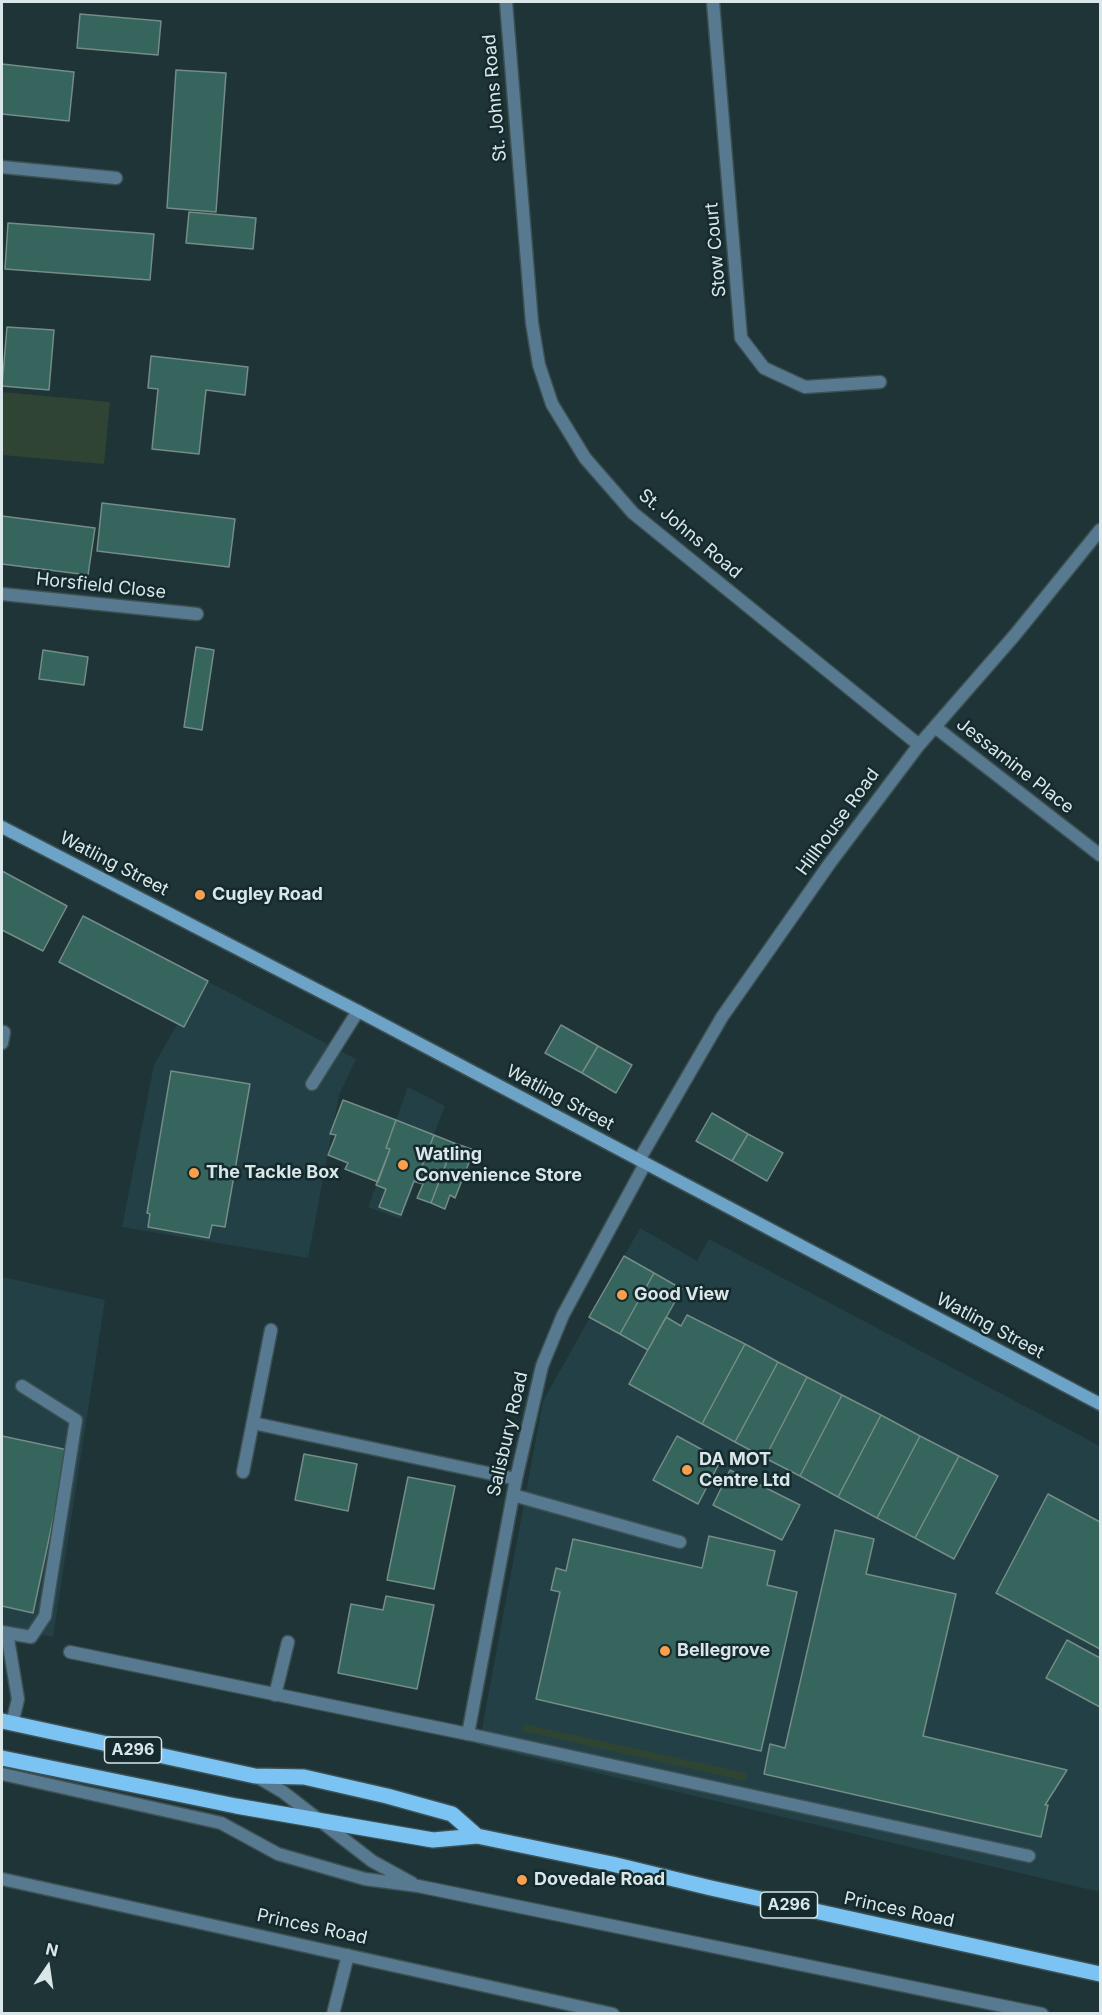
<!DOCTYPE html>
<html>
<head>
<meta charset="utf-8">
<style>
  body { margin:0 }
  #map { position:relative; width:1102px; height:2015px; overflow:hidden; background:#1f3437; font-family:Inter,sans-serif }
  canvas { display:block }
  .frame { position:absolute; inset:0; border:3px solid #dae7e9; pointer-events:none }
  .north { position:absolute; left:18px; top:1937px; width:60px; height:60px; -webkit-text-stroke:4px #152a2d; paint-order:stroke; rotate:13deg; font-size:16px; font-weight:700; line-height:24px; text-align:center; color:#dae7e9 }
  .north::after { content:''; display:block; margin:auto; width:21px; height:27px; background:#dae7e9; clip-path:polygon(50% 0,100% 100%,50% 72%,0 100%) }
</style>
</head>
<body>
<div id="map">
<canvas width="1102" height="2015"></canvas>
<div class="frame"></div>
<div class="north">N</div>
</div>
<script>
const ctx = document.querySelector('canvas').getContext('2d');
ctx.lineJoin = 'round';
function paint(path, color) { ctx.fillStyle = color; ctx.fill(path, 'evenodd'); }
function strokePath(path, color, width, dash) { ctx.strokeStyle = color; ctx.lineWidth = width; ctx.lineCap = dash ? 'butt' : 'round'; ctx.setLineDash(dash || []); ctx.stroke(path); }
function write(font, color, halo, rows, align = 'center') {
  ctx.font = font + ' Inter,sans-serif'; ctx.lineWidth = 5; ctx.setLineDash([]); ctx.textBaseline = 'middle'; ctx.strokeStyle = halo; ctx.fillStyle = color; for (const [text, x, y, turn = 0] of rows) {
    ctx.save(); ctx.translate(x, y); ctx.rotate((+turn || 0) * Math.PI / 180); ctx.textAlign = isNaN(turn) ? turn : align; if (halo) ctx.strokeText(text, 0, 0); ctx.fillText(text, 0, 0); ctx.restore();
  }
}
paint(new Path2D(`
  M203,979l153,80 -17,36 -31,163 -186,-31 32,-162z
  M408,1087l37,19 -44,113 -33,-12 22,-57 6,-30z
  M640,1228l57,33 12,-22 391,207v446l-621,-147 64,-344z
  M2,1277l103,23 -52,337 -51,-11z`), '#224045');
paint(new Path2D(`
  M2,392l108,10 -6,62 -102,-9z
  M524,1724l223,49 -2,8 -223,-50z`), '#2f4433');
const building = new Path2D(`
  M80,14l81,7 -3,34 -81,-7z
  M2,64l72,8 -5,49 -67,-7z
  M176,70l50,3 -10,139 -49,-4z
  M189,212l67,6 -3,31 -67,-6z
  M8,223l146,11 -4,46 -145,-11z
  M7,327l47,3 -5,60 -47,-4z
  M151,356l97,11 -3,28 -39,-5 -7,64 -47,-5 6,-60 -10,-1z
  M102,503l133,16 -6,48 -132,-16z
  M2,516l93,12 -7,47 -86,-11z
  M196,647l18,3 -12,80 -18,-3z
  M43,650l45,7 -4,28 -45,-6z
  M2,871l65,35 -24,45 -41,-21z
  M83,916l125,65 -24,46 -125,-65z
  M561,1025l37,21 -16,27 -37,-20z
  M598,1046l34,19 -16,28 -34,-20z
  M171,1071l79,13 -25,143 -13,-2 -3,13 -61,-11 2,-13 -3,-1z
  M343,1100l53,20 -10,28 4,1 -12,33 -33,-13 3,-6 -20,-8 8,-20 -6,-1z
  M712,1113l36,21 -16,27 -36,-20z
  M396,1120l38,15 -18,47 -2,-1 -13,34 -22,-8 7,-18 -10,-4 14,-36 -4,-1z
  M748,1134l35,19 -16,28 -35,-20z
  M434,1135l20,8 -23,60 -14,-5 6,-14 -7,-2z
  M454,1143l20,7 -19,48 -5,-3 -5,14 -14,-6z
  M624,1256l30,17 -34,61 -31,-17z
  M654,1273l28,16 -34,61 -28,-16z
  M687,1315l58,29 -43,80 -73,-40 37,-67 15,9z
  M745,1344l33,18 -43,80 -33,-18z
  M778,1362l29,15 -42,81 -30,-16z
  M807,1377l35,18 -42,81 -35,-18z
  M842,1395l39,20 -43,82 -38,-21z
  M881,1415l39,21 -43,82 -39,-21z
  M2,1436l66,14 -35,163 -31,-7z
  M677,1436l44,24 -23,44 -45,-24z
  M920,1436l39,20 -44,82 -38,-20z
  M304,1454l53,10 -9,47 -53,-11z
  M959,1456l39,20 -44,83 -39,-21z
  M730,1470l70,35 -18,35 -69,-35z
  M408,1477l47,9 -21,103 -47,-9z
  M1048,1494l52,28v127l-104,-56z
  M835,1530l39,9 -8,35 90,20 -33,142 144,34 -22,35h3l-7,32 -277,-63 6,-30 15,4z
  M709,1536l66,15 -8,34 30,7 -36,159 -225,-52 24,-107 -9,-2 5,-22 10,3 7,-32 129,29z
  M386,1596l48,9 -17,84 -79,-16 13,-69 32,6z
  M1067,1640l33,18v49l-54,-29z`);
paint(building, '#35655c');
strokePath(building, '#758c87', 1.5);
const lane = new Path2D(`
  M713,2l28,336 23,30 41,19 75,-5
  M312,1084l46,-73
  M513,1495l167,47
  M2,1632l29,5 14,-21 31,-196 -54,-34
  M7,1633l11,66 -6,25
  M275,1695l13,-53
  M468,1734l561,122
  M2,1774l219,49 57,31 87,25 53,7 624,128
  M256,1776l27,16 89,69 40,22`);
const street = new Path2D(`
  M506,2l26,321 7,42 13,39 33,54 48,55 286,232
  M2,167l114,11
  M2,594l195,20
  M935,727l165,128
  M2,1032h2l-2,11
  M639,1160l83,-143 108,-154 89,-118 95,-109 86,-106
  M253,1423l263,56
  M243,1472l28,-142
  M70,1652l398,82 48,-255 26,-113 21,-51 82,-151
  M2,1879l611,135
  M333,2014l15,-59`);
const secondary = new Path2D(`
  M2,827l356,184 742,393`);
const primary = new Path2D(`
  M2,1721l253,55 49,1 83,19 65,18 25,22
  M2,1758l234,48 197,34 44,-4 135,28 99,24 389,86`);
strokePath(lane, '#3d5153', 15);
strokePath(street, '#3d5153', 15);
strokePath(secondary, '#3d5153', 15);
strokePath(primary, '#3d5153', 18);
strokePath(lane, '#587a91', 12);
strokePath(street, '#587a91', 12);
strokePath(secondary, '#6ca3c7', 12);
strokePath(primary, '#7bc3f2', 15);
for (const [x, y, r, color] of [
  [200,895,6,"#f99f4d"],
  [403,1165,6,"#f99f4d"],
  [194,1173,6,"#f99f4d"],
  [622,1295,6,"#f99f4d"],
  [687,1470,6,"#f99f4d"],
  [665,1651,6,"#f99f4d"],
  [522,1880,6,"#f99f4d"]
]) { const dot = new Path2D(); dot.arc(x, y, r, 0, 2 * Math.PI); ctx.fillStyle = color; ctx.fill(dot); strokePath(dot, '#152a2d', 2); }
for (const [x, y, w] of [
  [133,1750,57],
  [789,1905,57]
]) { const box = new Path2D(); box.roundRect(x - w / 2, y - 13, w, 26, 4.5); ctx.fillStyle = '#152a2d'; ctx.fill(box); strokePath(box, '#dae7e9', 1.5); }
write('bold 16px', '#dae7e9', null, [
  ["A296",133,1750],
  ["A296",789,1905]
]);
write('18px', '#dae7e9', '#152a2d', [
  ["St. Johns Road",495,98,-95],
  ["Stow Court",716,250,-95],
  ["St. Johns Road",690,534,40],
  ["Horsfield Close",101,586,6],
  ["Jessamine Place",1015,766,38],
  ["Hillhouse Road",838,822,-54],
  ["Watling Street",114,864,27],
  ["Watling Street",560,1098,28],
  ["Watling Street",990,1326,28],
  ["Salisbury Road",508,1434,-77],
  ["Princes Road",899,1910,12],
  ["Princes Road",312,1927,12]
]);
write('bold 18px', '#dae7e9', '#152a2d', [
  ["Cugley Road",212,895],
  ["Watling",415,1155],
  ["Convenience Store",415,1176],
  ["The Tackle Box",206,1173],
  ["Good View",634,1295],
  ["DA MOT",699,1460],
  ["Centre Ltd",699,1481],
  ["Bellegrove",677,1651],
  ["Dovedale Road",534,1880]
], 'left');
</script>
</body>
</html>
